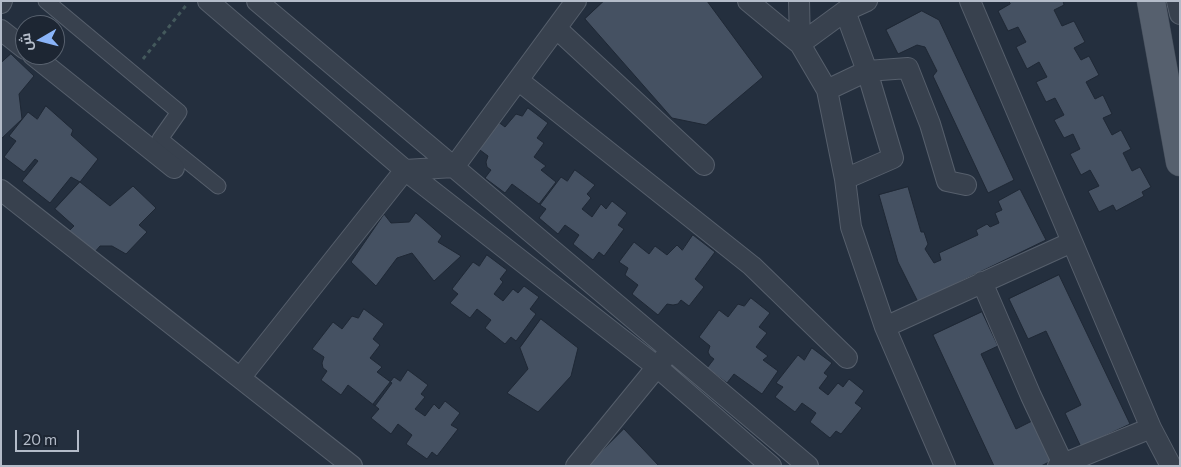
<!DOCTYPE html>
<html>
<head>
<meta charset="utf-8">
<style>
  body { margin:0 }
  #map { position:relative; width:1181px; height:467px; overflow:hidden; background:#242f3e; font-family:Commissioner,Cairo,sans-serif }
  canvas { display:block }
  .frame { position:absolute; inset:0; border:2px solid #b4bcc9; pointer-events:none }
  .north { position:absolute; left:15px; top:15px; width:50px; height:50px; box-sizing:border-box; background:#1d2633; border:1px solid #59626f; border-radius:50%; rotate:262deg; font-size:14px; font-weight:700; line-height:20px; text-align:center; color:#b4bcc9 }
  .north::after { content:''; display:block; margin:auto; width:18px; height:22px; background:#8ab4f8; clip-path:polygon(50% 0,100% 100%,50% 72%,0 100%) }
  .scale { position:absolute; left:15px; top:430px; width:64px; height:22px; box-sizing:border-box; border:2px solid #b4bcc9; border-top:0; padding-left:6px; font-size:15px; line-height:18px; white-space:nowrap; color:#b4bcc9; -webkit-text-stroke:4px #1d2633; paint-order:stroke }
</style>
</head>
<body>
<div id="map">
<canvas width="1181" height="467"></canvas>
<div class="frame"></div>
<div class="north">ش</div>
<div class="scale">20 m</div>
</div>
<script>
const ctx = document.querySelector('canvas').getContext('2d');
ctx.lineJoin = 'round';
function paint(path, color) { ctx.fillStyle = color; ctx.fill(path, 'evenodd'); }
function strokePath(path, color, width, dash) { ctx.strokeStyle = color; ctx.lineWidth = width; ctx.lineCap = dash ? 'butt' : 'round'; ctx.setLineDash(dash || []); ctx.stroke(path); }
const building = new Path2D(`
  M604,1h103l56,76 -57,48 -34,-7 -87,-99z
  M1009,1h54l1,4 -10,5 8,16 12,-5 11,21 -11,6 7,12 8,-4 10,19 -13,7 9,17 8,-4 9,19 -9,4 9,17 9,-5 10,19 -8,4 9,18 8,-4 11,20 -9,5 2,4 -28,15 -3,-6 -14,7 -11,-21 11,-5 -9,-16 -9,5 -11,-21 10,-5 -7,-15 -9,4 -10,-18 10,-5 -9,-17 -9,4 -10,-20 11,-5 -8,-15 -12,7 -11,-22 10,-5 -8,-15 -10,4 -10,-20 12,-7z
  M922,11l17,9 75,160 -26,13 -55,-117 4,-5 -12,-24 -8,-2 -19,9 -12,-24z
  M11,54l23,22 -15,18 3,25 -21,20v-76z
  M46,106l27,24 -2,5 27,24 -18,23 -9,-5 -21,26 -28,-22 16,-20 -3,-2 -11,13 -20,-15 12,-16 -7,-5 19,-24 9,7z
  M528,108l20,15 -11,15 7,5 -10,14 12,9 -5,4 15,12 -17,22 -27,-20 -7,9 -20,-15 6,-8 -4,-3 -1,-5 2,-6 -12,-9 21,-26 8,6 11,-13 6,2z
  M575,170l20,15 -8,9 4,4 -9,11 10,8 9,-13 5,5 6,-8 15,12 -9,12 6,4 -20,27 -5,-4 -6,8 -20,-16 6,-9 -14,-10 -7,9 -19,-16 7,-9 -6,-4 21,-28 6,4z
  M80,182l30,24 23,-20 23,22 -17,17 8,7 -21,22 -14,-8h-12l-6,7 -25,-22 5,-5 -19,-17z
  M908,187l13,45h3l4,12 -3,5 9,14 7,-3 -2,-7 39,-18 -2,-5 11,-6 3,3 9,-4 -4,-10 7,-3 -4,-9 22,-12 26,51 -128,62 -20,-40 -19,-67z
  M416,213l26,23 -4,6 23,14 -27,25 -22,-28 -15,5 -21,28 -25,-24 33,-48 7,9 18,-1z
  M693,235l22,17 -20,27 9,8 -15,19 -8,-6 -3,4 -5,1 -6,-1 -9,11 -26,-21 6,-9 -13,-10 3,-7 -9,-6 15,-20 15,12 6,-8 12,9 10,-10 5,5z
  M487,255l20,15 -7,9 3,3 -9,12 9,7 10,-12 5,4 6,-7 15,11 -9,12 6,5 -20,27 -5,-4 -6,7 -20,-16 6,-8 -14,-11 -7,9 -20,-15 8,-9 -6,-5 21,-27 6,4z
  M1059,275l71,149 -49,23 -16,-34 16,-8 -35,-74 -18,8 -19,-40z
  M751,298l19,15 -11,14 8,6 -11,14 12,9 -5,4 15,11 -16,23 -28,-20 -7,9 -20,-15 7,-9 -4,-3 -2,-4 2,-6 -11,-9 20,-27 9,7 10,-13 6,2z
  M364,309l20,15 -11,15 7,6 -10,13 12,9 -5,5 15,11 -17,23 -27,-21 -7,10 -20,-15 6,-9 -4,-3 -1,-5 2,-6 -12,-8 21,-27 9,7 10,-13 6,2z
  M982,312l16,34 -17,8 35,75 18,-9 19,40 -12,6h-47l-61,-131z
  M541,319l37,29 -7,28 -33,36 -31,-19 21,-24 -8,-21z
  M812,348l20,15 -8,10 4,3 -9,12 9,7 10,-12 5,4 6,-8 15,12 -9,12 7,5 -21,26 -5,-3 -6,7 -20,-16 6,-9 -14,-10 -7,9 -20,-15 8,-10 -7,-4 22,-28 6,5z
  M408,370l20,15 -7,9 4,3 -10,12 10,7 9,-12 5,5 6,-8 15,12 -9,12 7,4 -21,27 -5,-4 -5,7 -21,-15 6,-9 -14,-11 -7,10 -20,-16 8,-9 -6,-5 21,-27 6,4z
  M624,429l35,37h-72z`);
paint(building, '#455162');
strokePath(building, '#1f2835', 1);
const pedestrian = new Path2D(`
  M46,1l133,111 -19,27 58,47`);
const minor = new Path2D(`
  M208,1l197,169 252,197 114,99
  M257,1l551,465
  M748,1l52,43 45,-33 22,-10
  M799,1l1,43 27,46 18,89 6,48 34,100 60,139
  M970,1l181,427 20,38
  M1177,1l3,13
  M1,3l1,-2
  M556,28l148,137
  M1,30l24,19
  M33,55l141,113
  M518,80l234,186 95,92
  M827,90l40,-19 41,-3 22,56 17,57 19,4
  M845,179l48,-21 -26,-87 -22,-60
  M1,190l351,276
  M982,282l49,114 32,68
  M885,327l187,-85
  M240,378l165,-208 49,-3 122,-166
  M576,466l89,-109
  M1058,466l93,-38`);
const primary = new Path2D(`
  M1151,1l29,161`);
strokePath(pedestrian, '#565f6c', 17);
strokePath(minor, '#565f6c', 22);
strokePath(primary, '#414a57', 29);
strokePath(new Path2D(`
  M143,59l45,-56`), '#44595c', 3, [4, 4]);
strokePath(pedestrian, '#38414e', 15);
strokePath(minor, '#38414e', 20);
strokePath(primary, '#56606e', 28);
</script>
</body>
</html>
